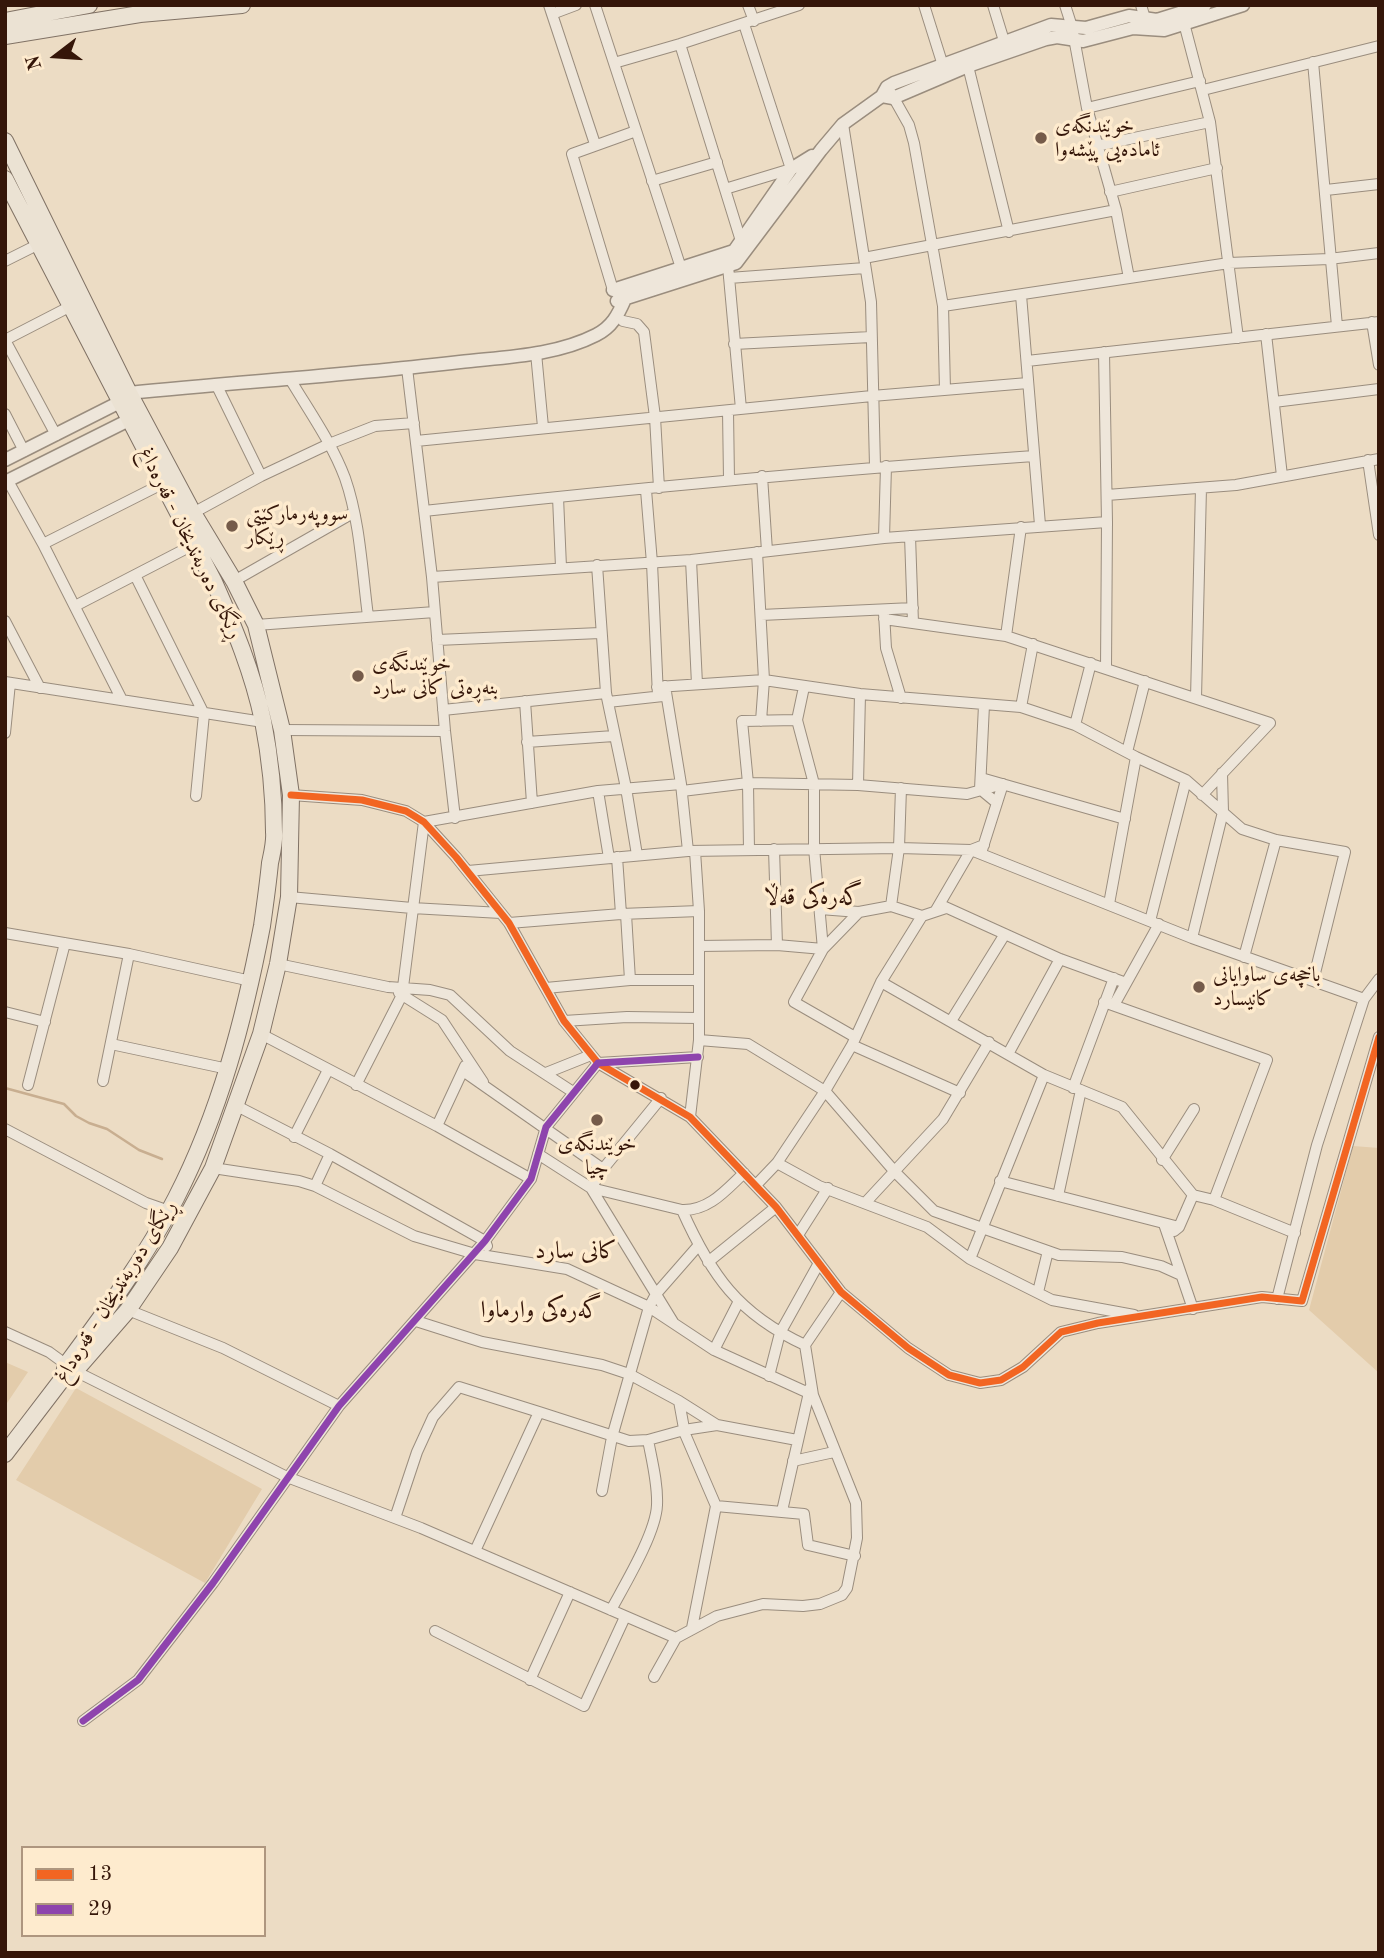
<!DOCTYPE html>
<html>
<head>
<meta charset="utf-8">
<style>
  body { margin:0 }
  #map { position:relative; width:1384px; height:1958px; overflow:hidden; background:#ecdcc4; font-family:"Old Standard TT",serif }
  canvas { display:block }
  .frame { position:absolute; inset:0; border:7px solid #351609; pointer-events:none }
  .legend { position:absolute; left:21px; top:1846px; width:245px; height:91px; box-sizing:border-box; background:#feebce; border:2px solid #ae967f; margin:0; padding:9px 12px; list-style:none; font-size:21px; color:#351609 }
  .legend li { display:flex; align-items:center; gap:14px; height:35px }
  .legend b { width:35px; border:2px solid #ae967f }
  .north { position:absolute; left:21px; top:21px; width:70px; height:70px; -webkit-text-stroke:5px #feebce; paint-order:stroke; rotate:253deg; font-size:19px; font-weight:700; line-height:28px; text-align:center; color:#351609 }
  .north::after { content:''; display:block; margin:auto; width:24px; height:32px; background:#351609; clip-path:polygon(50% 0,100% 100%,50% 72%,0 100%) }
</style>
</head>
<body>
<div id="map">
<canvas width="1384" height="1958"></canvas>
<div class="frame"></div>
<ul class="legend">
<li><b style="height:9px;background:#f26522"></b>13</li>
<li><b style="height:9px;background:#8e44ad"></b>29</li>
</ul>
<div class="north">N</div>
</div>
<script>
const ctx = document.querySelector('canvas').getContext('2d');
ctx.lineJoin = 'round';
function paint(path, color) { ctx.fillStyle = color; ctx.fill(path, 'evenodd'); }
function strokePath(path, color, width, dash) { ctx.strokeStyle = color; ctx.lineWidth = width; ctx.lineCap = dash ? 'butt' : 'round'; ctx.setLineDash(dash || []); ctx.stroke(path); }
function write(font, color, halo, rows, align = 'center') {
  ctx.font = font + ' "Old Standard TT",Amiri,serif'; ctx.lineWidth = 7; ctx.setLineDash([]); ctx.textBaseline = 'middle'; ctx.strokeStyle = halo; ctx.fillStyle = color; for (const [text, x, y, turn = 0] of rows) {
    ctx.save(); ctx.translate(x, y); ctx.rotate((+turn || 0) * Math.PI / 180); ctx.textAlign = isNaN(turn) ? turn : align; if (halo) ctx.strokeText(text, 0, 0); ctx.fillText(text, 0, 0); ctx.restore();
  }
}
paint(new Path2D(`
  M1353,1146l26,2v225l-70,-63z
  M5,1362l23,10 -23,34z
  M76,1388l186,101 -57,94 -189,-103z`), '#e3ccab');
strokePath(new Path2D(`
  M5,1088l59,16 12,12 13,7 18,6 32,21 23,9`), '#c8ae90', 2.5);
const minor = new Path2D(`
  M549,5l46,139
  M595,5l86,263
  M748,5l6,16
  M924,5l21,67
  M993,5l11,36
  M1065,5l7,22 15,81 29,102 13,68
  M1141,5l5,17
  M552,14l24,-9
  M1184,23l26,99 28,216
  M680,44l61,197
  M1313,62l24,264
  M614,63l66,-19 119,-39
  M968,66l41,166
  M1203,90l176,-44
  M891,93l18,32 5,18 29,163 2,84
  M1087,108l113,-27
  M843,124l28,178 4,164
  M1096,146l114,-24
  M652,181l65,-19
  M725,189l66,-20 -47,-145
  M1326,190l53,-6
  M1110,192l107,-24
  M864,258l252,-48
  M5,261l34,-17
  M728,266l13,143
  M729,278l136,-10
  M613,290l-41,-136 64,-23
  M1021,295l19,230
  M943,306l286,-43 100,-4 50,-6
  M623,321l14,3 7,8 11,85 4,71
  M1372,322l7,43
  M1266,334l16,142
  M5,340l51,95
  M5,340l66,-34
  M734,344l137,-7
  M1104,352l3,170 -1,146
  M536,353l7,74
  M1027,361l352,-39
  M407,368l25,209 13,154 10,87
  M290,379c19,32 42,64 55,99 15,43 17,93 23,138
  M216,384l45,92
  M1274,402l105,-13
  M728,411l1,68
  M5,414l19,37
  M416,441l456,-45 156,-13
  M1368,460l11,75
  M762,476l5,75
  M8,481l35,63 79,156
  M646,490l6,73 6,133
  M1107,495l129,-10 143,-26
  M558,497l3,70
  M424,511c203,-22 406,-41 610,-55
  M193,513l68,-37 68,-32 46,-18 39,-3
  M910,536l3,87
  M884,538l2,-72
  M43,544l119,-60
  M757,552l7,128 -3,41
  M691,560l6,124
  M597,565l9,128 20,95 11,67
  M135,575l69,139 -8,82
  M432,577l259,-17 193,-22 223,-16
  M234,581l119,-68
  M75,606l118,-61
  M884,613l2,35 15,50
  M761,615l152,-7
  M884,619l122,17 264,87 -68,72
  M5,621l35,67
  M256,625l179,-13
  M1006,636l15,-109
  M437,640l163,-7
  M5,682l258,40
  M665,686l16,98 7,67
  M657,687l107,-7 96,14 161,13 54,18 61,32 50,23 56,49 34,11 69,12 -32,129
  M1196,698l5,-210
  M525,701l7,102
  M608,702l55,-6
  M984,705l-4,84 17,14
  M1021,707l12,-63
  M443,710l163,-17
  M1075,725l16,-62
  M282,730l163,1
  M5,733l5,-50
  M527,742l87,-6
  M1127,752l18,-71
  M981,778l144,41
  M858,785l2,-91
  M598,791l83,-7
  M682,791l66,-8 110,2 109,9 36,-10
  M291,795l71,5 44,11 18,11 32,35 53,66 55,98 34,42 92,54 86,90 65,85 67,56 41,27 31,8 21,-3 22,-13 38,-35 37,-9 164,-26 40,4 77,-264
  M774,849l3,96
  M749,850l-1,-67 -6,-62 55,-1
  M982,850l21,-66
  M617,857l4,57
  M468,871l220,-20 211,-3 72,2 221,88 172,61 15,-20
  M289,897l123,11 89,5
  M1109,904l27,-147
  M891,906l8,-58 2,-60
  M943,906l117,53 66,24
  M820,909l39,3 32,-6 31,10
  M936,910l35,-60 13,-5
  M626,914l4,66
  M1150,921l36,-141
  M509,923l112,-9 78,-3
  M5,933l124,21 122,27
  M1192,938l31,-126 -1,-39
  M699,946l78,-1 46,4 -9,-101v-64l-17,-64 7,-33
  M1244,957l32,-117
  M278,964l110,23 42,3 20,5 60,56 63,41
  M881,982l163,93 78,32 71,88 21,5 81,33
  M546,988l84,-8h69
  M399,993l43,27 41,62
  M1104,1002l163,58 -53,140
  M1114,1005l45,-81
  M5,1012l40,10
  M564,1021l63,-4 71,1
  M951,1021l54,-87
  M261,1034l176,92 94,53
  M855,1037l-61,-35 29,-53 36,-37
  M699,1040l49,4 77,47 70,81 39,39 125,44 63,2 39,9 20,9
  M111,1044l117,25
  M852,1045l108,48
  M1008,1054l52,-95
  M463,1071l140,98
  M546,1073l45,-18
  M103,1081l26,-127
  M28,1085l37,-142
  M356,1085l46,-90 22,-173 174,-31 11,67
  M1073,1088l41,-110
  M235,1105l95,49 155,87 2,5
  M690,1117l9,-77v-129l-4,-60
  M437,1126l28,-60
  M5,1129l141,74 23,8
  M294,1137l34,-67
  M538,1154l53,34 91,22c27,1 44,-20 62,-37
  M1162,1160l32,-51
  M777,1163l42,23 108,41 43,32 82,41 82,15
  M213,1168l86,13 16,5 99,50 61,18 92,15 82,38 65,43 99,45
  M1000,1181l179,46
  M756,1185l21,-22 48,-72 27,-46 29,-63 41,-66 24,-8
  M315,1186l15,-32
  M591,1188l82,134
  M591,1188l12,-19 58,-71
  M1058,1196l23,-106
  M866,1202l77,-83 46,-77
  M682,1210c29,65 56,104 123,135
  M1164,1224l29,85
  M1174,1231l5,-4 14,-32
  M798,1235l30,-47
  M970,1259l74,-184
  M708,1262l68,-55
  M1038,1292l10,-41
  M1277,1299l40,-154 47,-146
  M128,1310l95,38 116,58
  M416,1321l66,21 120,23 27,9 50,27 38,24 80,15
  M5,1332l44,20 26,19 212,106 134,51 255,110
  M714,1350l25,-49
  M769,1376l11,-43 39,-70
  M679,1401l6,33 31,72 -24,122
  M793,1461l41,-9
  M602,1491l10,-54 37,-130 7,-13 42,-48
  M716,1506l88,8 4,31 47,11
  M782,1511l28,-123
  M395,1518l22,-66 16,-35 26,-30 80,25
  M475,1551l64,-139 90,29 19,-1 36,-10 33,-5
  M611,1610c14,-26 45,-77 46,-105 1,-21 -5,-44 -9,-65
  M435,1631l149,75 41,-89
  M654,1677l22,-39 41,-22 46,-12 40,2 17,-2 22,-9 5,-7 10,-50 -1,-35 -43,-108 -8,-50 36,-53
  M530,1680l40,-88
  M83,1721l55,-41 75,-97 126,-177 146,-165 46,-62 15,-52 52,-64 100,-6`);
const tertiary = new Path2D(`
  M882,96l11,2 75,-32 78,-27 11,-2 26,4 50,-13 31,2 79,-25
  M613,290l121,-39 57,-82 21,-13
  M617,301l119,-38 85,-113 22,-26 39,-28 5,-9 7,-4 157,-58 35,3 43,-12 28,4 48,-15
  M129,393c110,-11 221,-18 331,-31 44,-5 95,-6 136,-27 16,-8 22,-20 29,-36
  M5,460l115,-58
  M5,482l124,-62`);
const primary = new Path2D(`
  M5,21l84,-16
  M5,36l135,-22 102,-9
  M5,141l124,252 64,120 41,68 22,44 26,105 9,65 -2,102 -11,67 -17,70 -48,134 -43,80 -42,62 -53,61 -10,6
  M5,179l209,403c20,45 39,91 49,139 7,36 11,75 11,111 1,10 -2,21 -4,31 -2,21 -5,42 -8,63 -18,94 -42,186 -86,272 -30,59 -70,113 -110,167l-3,13 -58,76`);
strokePath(minor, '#9a8d7e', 12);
strokePath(tertiary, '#9a8d7e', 15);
strokePath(primary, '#807265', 18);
strokePath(minor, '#eee6da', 10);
strokePath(tertiary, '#eee6da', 12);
strokePath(primary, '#ebe2d3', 16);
strokePath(new Path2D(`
  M291,795l71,5 44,11 18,11 32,35 53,66 55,98 34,42 92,54 86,90 65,85 67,56 41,27 31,8 21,-3 22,-13 38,-35 37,-9 164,-26 40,4 77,-264`), '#f26522', 7);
strokePath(new Path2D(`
  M83,1721l55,-41 75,-97 126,-177 146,-165 46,-62 15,-52 52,-64 100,-6`), '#8e44ad', 7);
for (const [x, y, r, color] of [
  [1041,138,7,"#755b4a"],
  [232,526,7,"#755b4a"],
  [358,676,7,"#755b4a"],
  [1199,987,7,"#755b4a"],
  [635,1085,6,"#351609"],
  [597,1120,7,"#755b4a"]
]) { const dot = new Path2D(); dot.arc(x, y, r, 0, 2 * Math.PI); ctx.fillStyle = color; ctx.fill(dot); strokePath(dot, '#feebce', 2.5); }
write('21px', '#351609', '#feebce', [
  ["خوێندنگەی",1055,126],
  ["ئامادەیی پێشەوا",1055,150],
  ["سووپەرمارکێتی",246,514],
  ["ڕێکار",246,538],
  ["خوێندنگەی",372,664],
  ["بنەڕەتی کانی سارد",372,688],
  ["باخچەی ساوایانی",1213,975],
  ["کانیسارد",1213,999],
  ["خوێندنگەی",597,1144,"center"],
  ["چیا",597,1168,"center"]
], 'left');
write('21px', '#351609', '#feebce', [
  ["ڕێگای دەربەندیخان - قەرەداغ",190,543,64],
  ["ڕێگای دەربەندیخان - قەرەداغ",116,1292,-58]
]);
write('24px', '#351609', '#feebce', [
  ["گەرەکی قەڵا",813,898],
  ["کانی سارد",576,1252],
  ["گەرەکی وارماوا",541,1311]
]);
</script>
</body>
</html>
